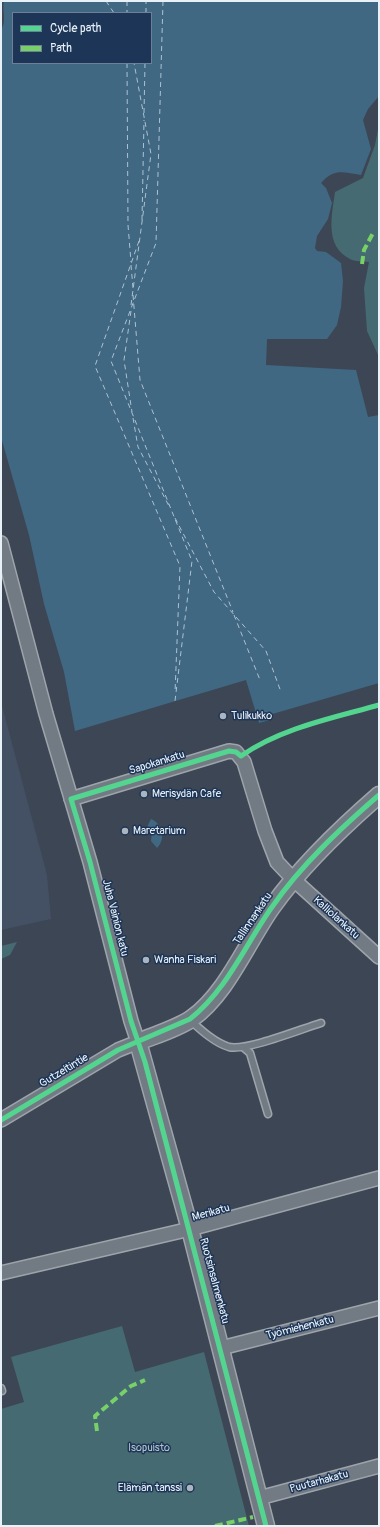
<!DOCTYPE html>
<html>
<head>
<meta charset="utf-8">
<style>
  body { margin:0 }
  #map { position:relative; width:380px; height:1527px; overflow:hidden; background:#3d4654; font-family:Pangolin,sans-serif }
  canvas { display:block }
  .frame { position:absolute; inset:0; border:2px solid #e8f1f8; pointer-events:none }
  .legend { position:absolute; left:12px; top:12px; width:140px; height:52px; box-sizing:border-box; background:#1d3557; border:1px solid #6e8097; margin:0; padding:5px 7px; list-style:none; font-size:12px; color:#e8f1f8 }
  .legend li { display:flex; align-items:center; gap:8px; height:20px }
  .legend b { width:20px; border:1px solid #6e8097 }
</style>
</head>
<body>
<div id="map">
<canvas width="380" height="1527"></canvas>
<div class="frame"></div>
<ul class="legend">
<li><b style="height:5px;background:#53d58f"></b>Cycle path</li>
<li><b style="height:5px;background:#78d068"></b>Path</li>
</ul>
</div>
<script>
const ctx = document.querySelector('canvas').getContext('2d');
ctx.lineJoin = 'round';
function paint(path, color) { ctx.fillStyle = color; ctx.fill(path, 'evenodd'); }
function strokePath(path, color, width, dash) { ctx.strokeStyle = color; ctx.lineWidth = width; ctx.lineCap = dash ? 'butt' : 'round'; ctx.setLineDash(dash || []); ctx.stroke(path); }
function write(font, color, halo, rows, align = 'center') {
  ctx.font = font + ' Pangolin,sans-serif'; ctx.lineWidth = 3; ctx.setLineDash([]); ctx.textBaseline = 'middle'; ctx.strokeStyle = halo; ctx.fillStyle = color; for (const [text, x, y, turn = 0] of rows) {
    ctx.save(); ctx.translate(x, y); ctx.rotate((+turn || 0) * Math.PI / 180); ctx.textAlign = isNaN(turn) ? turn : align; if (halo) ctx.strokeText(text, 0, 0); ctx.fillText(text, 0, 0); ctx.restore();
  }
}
paint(new Path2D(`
  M1,702l46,173 4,44 -50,11z`), '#445064');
paint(new Path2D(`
  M379,124v233l-12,-26 -3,-43 5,-26c-6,-1 -14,0 -19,-3 -26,-13 -18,-44 -15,-67l28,-14 12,-33z
  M17,942l-7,13 -9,4v-13z
  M122,1326l13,46 69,-20 45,174h-248v-117l23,-7 -13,-45z`), '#466a71');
paint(new Path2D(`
  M4,1h375v95l-11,13 -5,11 8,29 -10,26c-18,-3 -27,-7 -40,8l5,5 6,15 -4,16 -11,17 -2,12 2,3 9,1 15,11 2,18 -2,26 -4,18 -10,14h-60l-1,26 90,5 12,47 11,-2v268l-110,32 1,5 -11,3 -13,-43 -171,51 -11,-59 -20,-68 -15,-69 -28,-98v-408c6,-6 1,-19 3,-28zM13,13h138v50h-138z
  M151,819c12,5 15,20 6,29l-6,-7 1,-9 -5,-5z`), '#406882');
strokePath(new Path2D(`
  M106,1l8,12
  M127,1v12
  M163,1l-7,242 -45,118 81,200 -17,140
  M146,13v-12
  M127,63l1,162 3,37
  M144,113l1,-50
  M142,220l2,-100
  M139,241l-44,125 85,200 -5,127
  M131,265l2,23
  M133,295l7,85 93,232
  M131,305l20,-151 -17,-91
  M131,311l-7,49 8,52
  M133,418l5,29 31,59
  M175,518l39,74 52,59 15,41
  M234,615l26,65`), '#adc2d0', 1, [5, 4]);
const service = new Path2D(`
  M191,1021c10,9 24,22 38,26 18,4 72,-18 92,-24
  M243,1047l7,6 18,61
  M1,1388l1,3`);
const minor = new Path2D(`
  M1,543l45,171 44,148 41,159 7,21 -20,8 -117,70
  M71,799l158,-48 7,1 8,10 21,69 12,31 17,18 85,77
  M1,1273l189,-44 189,-51
  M221,1348l158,-40
  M259,1498l120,-32`);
const tertiary = new Path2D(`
  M266,1526l-76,-297 -52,-187c17,-7 38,-13 53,-23 36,-25 56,-77 81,-112 30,-42 69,-79 107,-112`);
strokePath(service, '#9ea4ab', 9);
strokePath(minor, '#9ea4ab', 16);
strokePath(tertiary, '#9ea4ab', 19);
strokePath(service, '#727a84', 6);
strokePath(minor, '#727a84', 13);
strokePath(tertiary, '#727a84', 16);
strokePath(new Path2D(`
  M362,264l2,-14 9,-17
  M97,1431l-2,-15 36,-30 14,-6
  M215,1526l38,-9`), '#78d068', 4, [8, 4]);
strokePath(new Path2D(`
  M1,1120l117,-70 72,-31c37,-29 55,-74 82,-112 29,-42 69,-79 107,-112
  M266,1526l-121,-464 -14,-41 -41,-159 -19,-63 158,-48 7,1 5,4c40,-28 92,-38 138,-51`), '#53d58f', 5);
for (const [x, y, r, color] of [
  [223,716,4,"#acb5bf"],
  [144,794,4,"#acb5bf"],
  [125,831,4,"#acb5bf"],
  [146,960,4,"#acb5bf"],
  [190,1488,4,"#acb5bf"]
]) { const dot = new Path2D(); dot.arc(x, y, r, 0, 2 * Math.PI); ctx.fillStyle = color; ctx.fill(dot); strokePath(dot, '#1d3557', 1.5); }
write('11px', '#e8f1f8', '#1d3557', [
  ["Tulikukko",231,716],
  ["Merisydän Cafe",152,794],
  ["Maretarium",133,831],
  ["Wanha Fiskari",154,960],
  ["Elämän tanssi",182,1488,"right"]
], 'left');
write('11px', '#e8f1f8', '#1d3557', [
  ["Sapokankatu",157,763,-17],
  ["Juha Vainion katu",115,918,76],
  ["Kalliolankatu",336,918,42],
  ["Tallinnankatu",253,919,-56],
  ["Gutzeitintie",64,1071,-31],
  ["Merikatu",211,1213,-15],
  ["Ruotsinsalmenkatu",214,1281,75],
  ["Työmiehenkatu",300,1328,-14],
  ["Puutarhakatu",319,1482,-15]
]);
write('11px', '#b0c4ca', '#1d3557', [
  ["Isopuisto",149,1448]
]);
</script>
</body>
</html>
